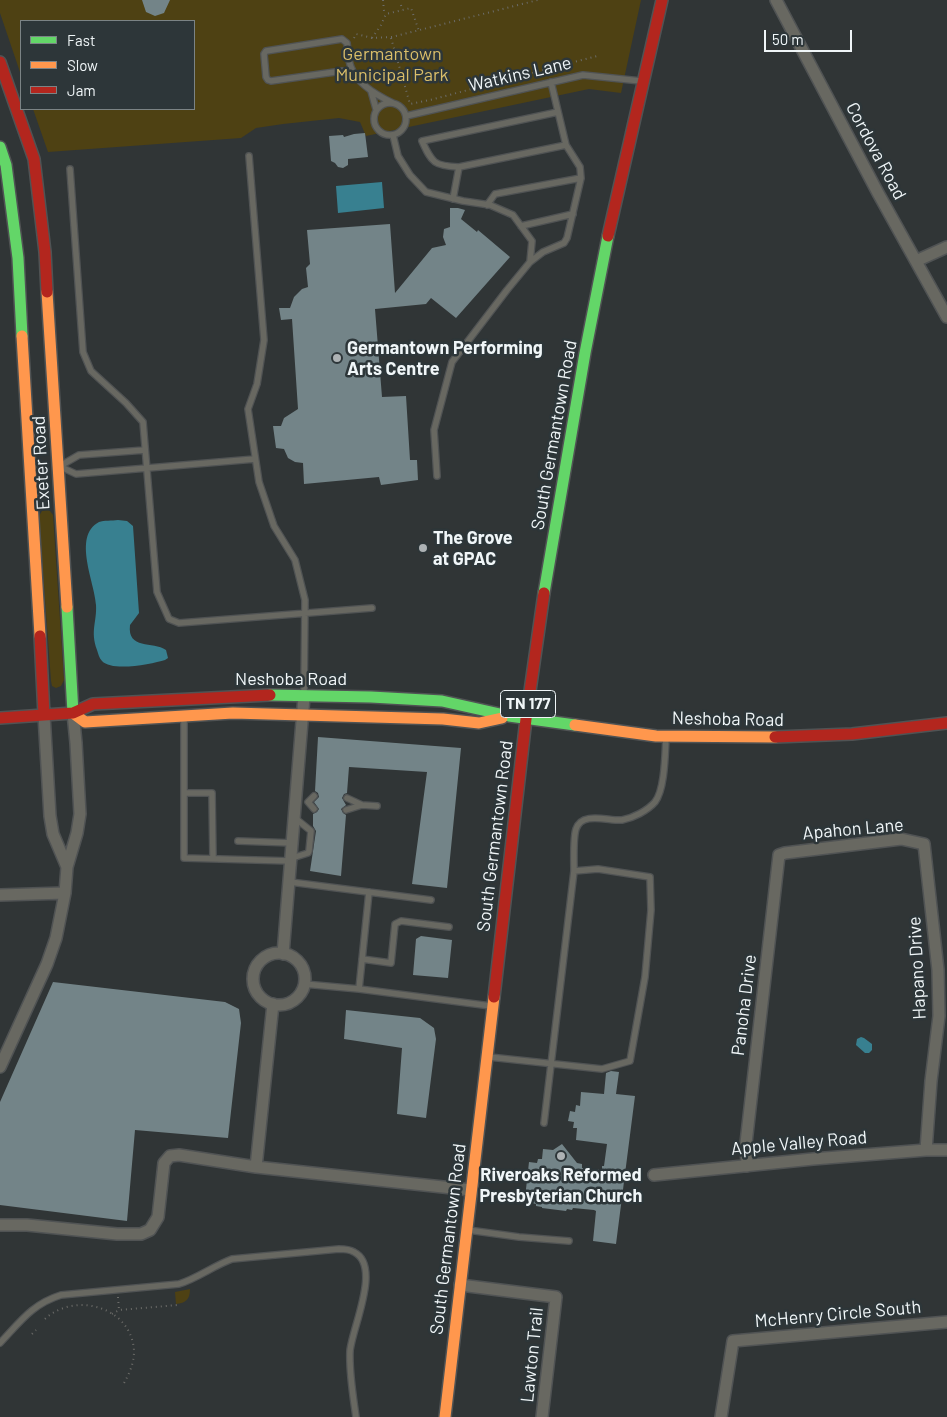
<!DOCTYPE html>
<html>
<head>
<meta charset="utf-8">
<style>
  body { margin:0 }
  #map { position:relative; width:947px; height:1417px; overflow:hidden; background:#303536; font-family:Barlow,sans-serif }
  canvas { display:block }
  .legend { position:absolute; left:20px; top:20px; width:175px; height:90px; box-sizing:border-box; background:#2d3639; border:1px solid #7b8385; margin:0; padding:6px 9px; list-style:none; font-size:15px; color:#f0f6f8 }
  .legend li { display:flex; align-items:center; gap:10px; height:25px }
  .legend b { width:25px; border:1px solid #7b8385 }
  .scale { position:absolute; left:764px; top:30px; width:88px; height:22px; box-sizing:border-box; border:2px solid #f0f6f8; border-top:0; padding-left:6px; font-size:15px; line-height:18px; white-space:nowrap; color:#f0f6f8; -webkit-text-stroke:4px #2d3639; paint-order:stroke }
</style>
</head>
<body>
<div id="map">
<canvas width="947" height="1417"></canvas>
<ul class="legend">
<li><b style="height:6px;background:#63d668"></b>Fast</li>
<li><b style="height:6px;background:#ff974d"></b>Slow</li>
<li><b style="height:6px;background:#b3261e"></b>Jam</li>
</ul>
<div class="scale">50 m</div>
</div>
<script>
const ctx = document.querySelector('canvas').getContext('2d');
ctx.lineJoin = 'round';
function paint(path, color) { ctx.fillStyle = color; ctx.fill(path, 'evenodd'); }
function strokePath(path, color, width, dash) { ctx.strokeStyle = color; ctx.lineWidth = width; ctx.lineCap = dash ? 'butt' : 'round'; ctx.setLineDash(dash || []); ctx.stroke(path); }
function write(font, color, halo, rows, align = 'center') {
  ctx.font = font + ' Barlow,sans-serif'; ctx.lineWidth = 5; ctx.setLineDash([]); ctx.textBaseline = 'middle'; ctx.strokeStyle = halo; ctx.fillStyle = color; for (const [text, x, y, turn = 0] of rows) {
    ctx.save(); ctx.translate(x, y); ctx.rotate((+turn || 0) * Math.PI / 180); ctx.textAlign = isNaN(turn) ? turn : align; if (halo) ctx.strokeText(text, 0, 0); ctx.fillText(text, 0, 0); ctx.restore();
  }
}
paint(new Path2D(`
  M0,0h641l-20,93 -32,-4 -223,47 -6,-14 -21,-4 -56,6 -27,4 -15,10 -193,14 -15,-43h161v-88h-173v54l-21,-62z
  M46,509l4,2 3,4 11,165 -3,6 -5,2 -4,-2 -1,-5 -12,-165 3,-5z
  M190,1289c0,10 -4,14 -14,15l-1,-12z`), '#4e4113');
paint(new Path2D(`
  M382,182l2,26 -46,5 -2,-27z
  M118,520l9,1 6,5 6,87 -9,12c-3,25 23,16 36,25l2,8 -3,2c-13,4 -53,12 -63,1 -3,-3 -4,-8 -5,-11 -7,-19 0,-28 -1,-45 -1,-22 -24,-69 3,-83 5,-2 13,-1 19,-2z
  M861,1037l3,1 8,6v6l-3,3h-4l-9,-8 1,-6z`), '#388090');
paint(new Path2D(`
  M142,0h28l-6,13 -9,3 -9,-4z
  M365,133l3,24 -20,2v6l-5,3 -5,-1 -3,-4 -4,-2 -2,-25 14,-1 1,2 10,-3z
  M450,208h8l7,2 -4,9 16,13 1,-2 32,27 -54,61 -25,-20 -5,6 -51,5 7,88 24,-1 4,64h7l1,20 -37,5 -2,-8 -75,7 -1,-21 -8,-1 -7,-4 -4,-9 -8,-1 -3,-22h8l3,-8 14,-9 -6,-90 -11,1 -2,-12h11l4,-11 8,-8 6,-2 -2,-19 4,-4 -3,-34 83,-6 5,69 37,-45 14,-3 -3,-8 1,-8 6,-2z
  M318,737l143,11 -14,140 -35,-4 15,-112 -78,-5 -2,26 -3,1 -2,4 4,7 -5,4 2,4 3,2 -5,61 -31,-5 6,-40 -3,-5v-12l4,-2 2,-3 -5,-7 5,-5 -1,-4 -3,-2z
  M421,936l31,4 -4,38 -35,-3 3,-36z
  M53,982l172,20 14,7 2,14 -13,115 -93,-8 -8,91 -127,-16v-103z
  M346,1010l74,8 14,10 2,11 -10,79 -29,-4 5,-66 -58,-9z
  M611,1071l8,1 -3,22 19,2 -19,148 -23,-3 3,-30 -2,-1 -21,-2 -1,2 -5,-1 -1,2 -24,-3v-1l-6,-1v-2l-4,-1 1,-4 -8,-1 4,-36 8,1 1,-4h4l1,-10 10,1 9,-6 15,19 5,1v4l20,2v-4h2l3,-22 -31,-4 1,-12h-4l1,-6 -6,-1 2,-10 5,1 1,-7 4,1 1,-14 23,2 2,-21z`), '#738488');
const lane = new Path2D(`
  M354,73l-12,-2 -71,10 -3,-1 -2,-3 -2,-23 2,-3 76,-12 5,4c1,8 1,17 4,24 6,17 27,29 42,36
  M371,91l5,18
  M374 119a16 16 0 1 1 32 0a16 16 0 1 1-32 0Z
  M406,116l177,-41 58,6
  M393,135l5,21 12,19 16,17 37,9 27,4 23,10 19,26 -2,21 -23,28 -55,72 -18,68 3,46
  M249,156l15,184 -7,44 -9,25 11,73 15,44 21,34 10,40 -1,96
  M459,167c-25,-1 -27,-4 -37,-26l136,-29
  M70,169l13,183 8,19 35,32 17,19 14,170 12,27 10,4 193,-15
  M453,199l6,-32 107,-22
  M487,205l8,-11 86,-16
  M521,226l52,-12
  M530,262l13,-10 21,-9 3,-5 14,-60 -1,-11 -14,-22 -15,-63
  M60,466l19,-11 66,-5
  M61,467l15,7 179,-15
  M184,717v141l107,3
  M184,793h28l1,66
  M362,805l15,1
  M314,809l-6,-7 6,-6
  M346,810l16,-5 -15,-7
  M238,841l55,2
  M292,858l16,-5 1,-2 2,-20 -16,-13
  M574,871c0,-10 -1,-33 2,-42 6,-18 32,-8 46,-9 11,-2 25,-9 33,-18 10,-13 10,-48 11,-64
  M290,882l141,18
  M362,959l29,4 4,-39 6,-3 48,6
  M304,984l55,5 132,17
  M359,989l10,-97
  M489,1057l113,12 28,-8 15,-84 6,-67 -1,-33 -52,-8 -24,2 -30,252
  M468,1230l51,7 50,4
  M0,1343c20,-21 32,-39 61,-48l118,-11c19,-6 34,-18 53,-25l107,-10c5,0 10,0 15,3 28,14 -2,76 -4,99 -1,22 3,44 6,66`);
const street = new Path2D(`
  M776,0l102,193 69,124
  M916,261l31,-14
  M44,715l6,101 3,18 14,33
  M0,895l65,-2
  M253 979a26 26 0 1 1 52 0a26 26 0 1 1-52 0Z
  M283,954l21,-257
  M0,1067l47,-103 9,-26 9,-45 2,-26 10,-34 3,-19 -4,-71 -3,-30
  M747,1166l-1,-23 33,-288 6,-2 116,-14 23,5 14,126 1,46 -8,65 -5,69
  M256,1167l17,-163
  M654,1175l159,-16 113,-9h21
  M0,1225h27l90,9h24l9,-4 8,-13 6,-54 6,-7 9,-1 77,12 215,23
  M460,1285l96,12 -14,120
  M721,1417l12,-76 214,-19`);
const fast = new Path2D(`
  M0,147l6,18 12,93 4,78
  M544,593l41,-240 23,-117
  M67,607l6,106
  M270,695l101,2 71,4 67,15 66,9`);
const slow = new Path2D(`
  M47,292l20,315
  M22,336l18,300
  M73,713l12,9 148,-9 210,6 36,4 23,-5
  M575,725l81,11 119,1
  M445,1417l49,-420`);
const jam = new Path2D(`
  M0,62l34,97 11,93 2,40
  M608,236l54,-236
  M40,636l4,79
  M0,718l73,-5 20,-9 177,-9
  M775,737l77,-3 95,-11
  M494,997l32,-278 18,-126`);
strokePath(lane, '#505354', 8);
strokePath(street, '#505354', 14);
strokePath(fast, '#505354', 14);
strokePath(slow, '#505354', 14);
strokePath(jam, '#505354', 14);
strokePath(new Path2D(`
  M383,0l1,11 2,3
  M401,5l1,5
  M354,38l2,-4 16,4 20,-1 146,-37
  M372,38l9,-13 5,-11 25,-6 8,23
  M391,38l19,66 20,-4 167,-44
  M118,1297l1,13
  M112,1314l7,-4 59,-5
  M45,1319c30,-28 87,-12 89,32 0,13 -5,23 -11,34
  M32,1334l4,-4`), '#6c6c69', 2, [1, 4]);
strokePath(lane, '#686861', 5.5);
strokePath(street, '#686861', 11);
strokePath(fast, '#63d668', 11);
strokePath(slow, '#ff974d', 11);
strokePath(jam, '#b3261e', 11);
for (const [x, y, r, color] of [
  [337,358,5,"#adb2b4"],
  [423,548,5,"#adb2b4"],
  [561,1156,5,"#adb2b4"]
]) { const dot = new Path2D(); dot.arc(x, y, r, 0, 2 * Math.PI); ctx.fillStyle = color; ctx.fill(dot); strokePath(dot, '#2d3639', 2); }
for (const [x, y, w] of [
  [528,704,55]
]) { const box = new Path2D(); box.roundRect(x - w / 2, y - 13.5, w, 27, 4); ctx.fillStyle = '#2d3639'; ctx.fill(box); strokePath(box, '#f0f6f8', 1); }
write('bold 16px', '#f0f6f8', null, [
  ["TN 177",528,704]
]);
write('18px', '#dabe69', '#2d3639', [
  ["Germantown",392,54],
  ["Municipal Park",392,75]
]);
write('18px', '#f0f6f8', '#2d3639', [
  ["Watkins Lane",520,74,-13],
  ["Cordova Road",876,151,62],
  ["South Germantown Road",554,435,-80],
  ["Exeter Road",41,463,-93],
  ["Neshoba Road",291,679],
  ["Neshoba Road",728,719,1],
  ["Apahon Lane",853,829,-5],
  ["South Germantown Road",495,836,-83],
  ["Hapano Drive",917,968,-93],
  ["Panoha Drive",744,1005,-83],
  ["Apple Valley Road",799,1143,-5],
  ["South Germantown Road",448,1239,-83],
  ["McHenry Circle South",838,1314,-5],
  ["Lawton Trail",532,1355,-84]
]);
write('bold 18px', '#f0f6f8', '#2d3639', [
  ["Germantown Performing",347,348],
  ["Arts Centre",347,369],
  ["The Grove",433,538],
  ["at GPAC",433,559],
  ["Riveroaks Reformed",561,1175,"center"],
  ["Presbyterian Church",561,1196,"center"]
], 'left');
</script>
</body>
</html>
